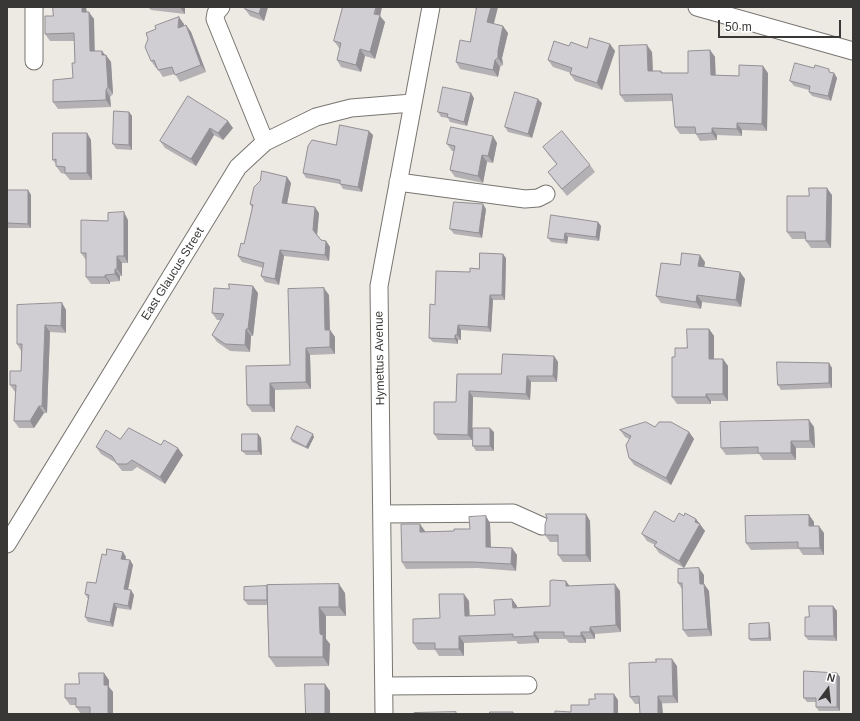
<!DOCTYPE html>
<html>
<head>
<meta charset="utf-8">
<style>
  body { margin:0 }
  #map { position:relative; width:860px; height:721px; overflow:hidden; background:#edeae4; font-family:Helvetica,sans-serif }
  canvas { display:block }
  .frame { position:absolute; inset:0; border:8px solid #383735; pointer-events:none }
  .north { position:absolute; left:808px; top:669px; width:40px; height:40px; -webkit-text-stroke:3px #fff; paint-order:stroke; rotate:15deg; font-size:11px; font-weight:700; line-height:16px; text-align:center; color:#383735 }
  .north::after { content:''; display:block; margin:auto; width:14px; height:18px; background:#383735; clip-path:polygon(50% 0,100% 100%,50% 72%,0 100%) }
  .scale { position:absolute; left:718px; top:20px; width:123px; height:18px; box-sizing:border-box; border:2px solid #383735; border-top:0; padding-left:5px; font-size:12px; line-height:14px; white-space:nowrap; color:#383735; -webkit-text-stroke:3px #fff; paint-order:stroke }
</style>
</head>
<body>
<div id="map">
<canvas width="860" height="721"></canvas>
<div class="frame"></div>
<div class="north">N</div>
<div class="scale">50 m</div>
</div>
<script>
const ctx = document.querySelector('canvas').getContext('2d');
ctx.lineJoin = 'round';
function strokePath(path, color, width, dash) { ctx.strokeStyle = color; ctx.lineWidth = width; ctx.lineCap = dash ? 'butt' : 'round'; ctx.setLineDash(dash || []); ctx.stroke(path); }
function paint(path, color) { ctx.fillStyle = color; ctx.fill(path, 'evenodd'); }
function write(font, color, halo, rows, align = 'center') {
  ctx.font = font + ' Helvetica,sans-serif'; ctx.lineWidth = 3; ctx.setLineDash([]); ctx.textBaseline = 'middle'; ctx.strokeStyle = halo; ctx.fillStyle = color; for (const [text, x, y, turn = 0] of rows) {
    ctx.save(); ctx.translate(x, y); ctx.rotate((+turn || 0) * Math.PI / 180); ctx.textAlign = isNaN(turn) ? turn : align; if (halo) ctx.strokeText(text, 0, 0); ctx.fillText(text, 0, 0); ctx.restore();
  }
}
const minor = new Path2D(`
  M34,7v54
  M221,7l-5,6 -1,6 50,123
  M697,7l156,44
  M398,182l127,17 13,-1 8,-4
  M382,514l131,-1 29,13
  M7,544l231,-377 27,-25 51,-25 35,-9 61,-5
  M384,686l144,-1
  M384,714l-5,-428 52,-279`);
strokePath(minor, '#787570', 19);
strokePath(minor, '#fff', 17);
paint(new Path2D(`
  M86,7l1,5 7,7v32h8l9,11 2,32 -3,3 1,10 -53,2 -5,-7 20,-24 2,-15 -1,-22h-24l-5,-7z
  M148,7h37v7l-34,-4z
  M246,7h22l-4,14 -14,-5 -5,-7z
  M343,7h39l-2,9 5,6 -10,37 -10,-3 -4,16 -20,-5 -4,-7 3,-12h-1l-5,-7z
  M474,7h24l-4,17 14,9 -6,25 1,7 -3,2 -2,10 -38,-8 -4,-7 14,-20 7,-32z
  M184,24v2l2,-1 5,7 15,40 -26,10 -5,-8 -12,3 -6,-9h-1l-5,-7z
  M610,44l5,7 -13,39 -27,-9 -5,-7 1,-1 -18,-6 -5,-7 21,-14 18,2z
  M710,50l5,7v18l24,1 29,-3 -1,58 -25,-1v6l-25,-1v5l-17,1 -4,-7h-16l-5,-7 -2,-26 -48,1 -5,-7 32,-43 1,19h8l2,2h25z
  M832,73h2l3,5 -6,23 -19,-5 -3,-4v-2l-15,-4 -4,-5z
  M188,96l45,32 -10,12 -9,-5 -18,31 -31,-18 -5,-7z
  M474,98l-7,28 -17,-4 -2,-4 -7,-1 -3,-5z
  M542,103l-10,35 -24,-6 -3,-5z
  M129,112l3,4v34l-16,-1 -3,-5z
  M87,133l4,7 1,40h-22l-5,-6 -4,-1 -5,-7v-2l-3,-4z
  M373,135l-11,57 -19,-3 -3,-5 -34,-6 -3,-5 33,-28z
  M497,143l-4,20 -6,-1 -4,21 -28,-6 -5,-7 4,-19h-2l-5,-7z
  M543,147l47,18 5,7 -28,24 -14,-17 -5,-7 9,-7 -9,-11z
  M287,177l4,6 -4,21 32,9 -2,22 4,5 5,1 4,6 -1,14 -45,-5 -5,29 -14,-3 -4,-6 2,-8 -21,-6 -4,-6 6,-12 8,-36 -2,-4z
  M7,190h21l3,5v33h-24z
  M832,195l-1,53h-20l-5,-7v-2h-14l-5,-7z
  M486,209l-4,29 -28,-4 -4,-5z
  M128,220v43h-6v13h-2v5l-10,1v2h-19l-5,-7v-17l-5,-7 27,-32z
  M598,222l3,4 -2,15 -31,-4 -1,7 -16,-2 -3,-4z
  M506,258l-1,42h-12l-2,32 -30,-2v10h-3v4l-25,-2 -4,-4 6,-33 35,-33z
  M705,262l-1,5 36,5 5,7 -4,28 -39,-5 -1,7 -40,-6 -5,-7 24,-31z
  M258,293l-5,43h-2l-1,16 -20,-1 -13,-9 -5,-7 9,-15h-4l-5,-7z
  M329,295l1,35 5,7v17l-25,1 1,34 -36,1v22h-23l-5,-7 43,-40z
  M62,303l4,7v23l-16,-1 -3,81h-3l-10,15h-15l-5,-7 2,-29h-1l-5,-7 11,-14v-20l-4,-7z
  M709,329l5,7v23h9l5,7v35h-17v3h-34l-5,-7 3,-40z
  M554,356l4,6 -1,20h-26l-1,18 -57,-3 -1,43h-34l-4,-6 22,-32 1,-28h44z
  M829,363l3,5v20l-51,2 -3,-5z
  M809,420l5,7 1,21h-19v12h-33l-4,-6 -33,1 -5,-7z
  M655,427l34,5 5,7 -23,46 -37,-20 -5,-7v-19l-4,-2 -5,-7z
  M494,432v19h-18l-3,-5z
  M258,434l3,4 1,17h-16l-4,-4z
  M314,437l-6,12 -16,-7 -1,-3z
  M120,439l41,6 22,10 -18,29 -28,-17 -5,4h-10l-6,-8 -15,-9 -5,-7z
  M586,514l4,7 1,41h-28l-5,-7v-13h-8l-5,-7z
  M809,515l5,7v4l10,7v22h-21l-4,-6 -48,1 -5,-7z
  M684,516l12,3 9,12 -21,37 -25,-15 -5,-7 1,-1 -8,-4 -5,-7 32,-12z
  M490,523l1,24 21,1 5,7 -1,16 -39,-3 -71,1 -4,-7 23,-31v1l29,-1 16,-2z
  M123,552l3,5 -1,2 5,1 3,5 -5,25 6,5 -3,15 -14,-2 -4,19 -25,-5 -3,-5 3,-18 -3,-5 11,-11 10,-28z
  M704,575v9l5,7 3,45 -24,1 -5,-7 -1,-41 -4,-6z
  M570,586l50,5 1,41 -26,2v5h-9v4h-17l-3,-4h-27v4l-21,1 -2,-3 -52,2v13h-25l-4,-6h-17l-5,-7 27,-25 29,-17v15l26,-1 17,-16 5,7v1l33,-1z
  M345,593l1,23h-20v23l4,5 -1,22 -53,1 -7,-10 -2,-52h-19l-4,-5z
  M833,606l4,5v30l-29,-1 -3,-4 4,-19z
  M769,623l1,3 1,15h-20l-2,-2z
  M677,666l1,37 -43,1 -5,-7z
  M837,673l3,4v34h-21l-3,-4v-5h-9l-3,-4z
  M109,680v7l4,5 -23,22h-9l-5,-7v-2h-6l-5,-7 14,-14z`), '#b4b1b5');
paint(new Path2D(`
  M82,7h4l1,12 -5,-7z
  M180,7h5v7z
  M261,7h7l-4,14 -5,-7z
  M376,7h6l-2,9 5,6 -10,37 -5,-7z
  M491,7h7l-6,22 -5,-7z
  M89,12l5,7 1,39 -5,-7z
  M179,17l5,7 -1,11 -5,-7z
  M186,25l5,7 15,40 -5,-7z
  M503,26l5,7 -6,25 1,7 -5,-7v-7z
  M610,44l5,7 -13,39 -5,-7z
  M647,45l5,7 1,26 -5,-7z
  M360,49l5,7 -4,16 -5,-7z
  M710,50l5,7 1,25 -5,-7z
  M102,51l4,6v-2l5,7 2,32 -5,-7 -6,-32z
  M495,60l5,7 -2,10 -5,-7z
  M763,66l5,7 -1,58 -5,-7z
  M834,73l3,5 -6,23 -3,-5z
  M106,90l4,7 1,10 -5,-7z
  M471,93l3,5 -7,28 -3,-4z
  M538,99l4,4 -10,35 -4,-4z
  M129,112l3,4v34l-3,-5z
  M228,121l5,7 -10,12 -5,-7z
  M737,123l5,7v6l-5,-7z
  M210,128l4,7 -18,31 -5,-7z
  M712,128l5,7v5l-5,-7z
  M369,131l4,4 -11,57 -4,-5z
  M87,133l4,7 1,40 -5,-7z
  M493,136l4,7 -4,20 -5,-7z
  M482,155l5,7 -4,21 -5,-7z
  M287,177l4,6 -5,26 -4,-6z
  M827,188l5,7 -1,53 -5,-7z
  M28,190l3,5v33l-3,-4z
  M483,204l3,5 -4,29 -3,-5z
  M315,207l4,6 -2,23 -4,-6z
  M124,212l4,8v43l-4,-7z
  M598,222l3,4 -2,15 -3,-4z
  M565,233l3,4 -1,7 -3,-4z
  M326,241l4,6 -1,14 -4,-6z
  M280,250l4,6 -5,29 -4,-6z
  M503,254l3,4 -1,42 -3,-5z
  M700,255l5,7 -2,11 -5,-7z
  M117,256l5,7v13l-5,-7z
  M115,269l5,7v5l-5,-7z
  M740,272l5,7 -4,28 -5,-7z
  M105,275l5,7v2l-5,-7z
  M253,286l5,7 -5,43 -5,-7z
  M324,288l5,7 1,42 -5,-7z
  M490,295l3,5 -2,32 -3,-5z
  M697,295l5,7 -1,7 -5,-7z
  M62,303l4,7v23l-5,-7z
  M45,325l5,7 -3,81 -5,-7z
  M458,325l3,5v10l-4,-5z
  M246,329l5,7 -1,16 -5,-7z
  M709,329l5,7v30l-5,-7z
  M330,330l5,7v17l-5,-7z
  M455,335l3,5v4l-3,-5z
  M306,348l4,7 1,34 -5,-7z
  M554,356l4,6 -1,20 -4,-6z
  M723,359l5,7v35l-5,-7z
  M829,363l3,5v20l-3,-5z
  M527,376l4,6 -1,18 -4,-6z
  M270,383l5,7v22l-5,-7z
  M469,391l4,6 -1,43 -4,-5z
  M706,394l5,7v3l-5,-7z
  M39,406l5,7 -10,15 -4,-7z
  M809,420l5,7 1,21 -5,-7z
  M490,428l4,4v19l-4,-5z
  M689,432l5,7 -23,46 -5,-7z
  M258,434l3,4 1,17 -4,-4z
  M313,434l1,3 -6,12 -2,-2z
  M791,441l5,7v12l-5,-7z
  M178,448l5,7 -18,29 -5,-7z
  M586,514l4,7 1,41 -5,-7z
  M809,515l5,7v11l-5,-7z
  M486,516l4,7 1,31 -5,-7z
  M696,519l9,12 -21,37 -5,-7z
  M420,524l5,7v8l-5,-7z
  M819,526l5,7v22l-4,-7z
  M512,548l5,7 -1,16 -5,-7z
  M123,552l3,5 -2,6 -3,-4z
  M130,560l3,5 -6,29 -3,-5z
  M699,568l5,7v9l5,7 3,45 -4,-7 -8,-45z
  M566,581l5,7 -5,-2z
  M339,584l6,9 1,23 -7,-9z
  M615,584l5,7 1,41 -5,-7z
  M131,590l3,5 -3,15 -3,-4z
  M464,594l5,7 1,22 -5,-7z
  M512,599l5,7 1,9 -5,-7z
  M114,603l3,5 -4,19 -3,-5z
  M833,606l4,5v30l-3,-5z
  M319,607l7,9v23l4,5 -1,22 -6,-9 -3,-23z
  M769,623l1,3 1,15 -2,-3z
  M590,627l5,7v5l-5,-7z
  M534,632l5,7v4l-5,-7z
  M581,632l5,7v4l-5,-7z
  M459,636l5,7v13l-5,-7z
  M672,659l5,7 1,37 -5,-7z
  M104,673l5,7v7l4,5v22h-5l-4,-29z
  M837,673l3,4v34l-3,-4z
  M325,684l5,7v23h-5z
  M614,694l4,6v14h-4z
  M658,696l4,7 1,11h-5z`), '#929094');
const building = new Path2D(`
  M53,7h29v5h7l1,39h12v4h4l2,32 -2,3v10l-53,2v-22l20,-2 -1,-15h3l-1,-30 -29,1v-18h8z
  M246,7h15l-2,7 -14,-5z
  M343,7h33l-2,7 6,1 -10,37 -10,-3 -4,16 -19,-5 4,-17 -7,-2z
  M477,7h14l-4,15 16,4 -5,25v7l-3,2 -2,10 -37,-8 4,-22 10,2z
  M179,17l-1,11 8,-3 15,40 -26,10 -3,-8 -14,3 -4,-10 -3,1 -6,-14 3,-8 -2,-6 10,-4 -1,-3z
  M590,38l20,6 -13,39 -27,-9 2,-6 -24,-8 6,-19 15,5 2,-4 16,6z
  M647,45l1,26h13v2h27v-22l22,-1 1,25 28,1v-11l24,1 -1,58 -25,-1v6l-25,-1v5l-16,1 -1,-7h-20l-3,-33 -52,1 -1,-49z
  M795,63l19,5 1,-3 14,4v3l5,1 -6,23 -19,-4 1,-6 -20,-5z
  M443,87l28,6 -7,29 -17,-5 1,-3 -10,-2z
  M515,92l23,7 -10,35 -23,-7z
  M188,96l40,25 -10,12 -8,-5 -19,31 -31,-18z
  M114,111l15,1v33l-16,-1z
  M340,125l29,6 -11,56 -18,-3v-4l-37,-7 5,-27 4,-6 24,5z
  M451,127l42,9 -5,20 -6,-1 -4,21 -28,-6 5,-24 -8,-2z
  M562,131l28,34 -28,24 -14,-17 9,-8 -14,-17z
  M53,133h34v40h-22v-6l-9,-1v-7l-3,1z
  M262,171l25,6 -5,26 33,4 -2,23 8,10 5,1 -1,14 -45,-5 -5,29 -14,-3 3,-13 -26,-7 3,-13 3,1 9,-39 -3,-1 4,-17 6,-6z
  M809,188h18l-1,53h-20l-1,-9h-18v-36h22z
  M7,190h21v34l-21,-1z
  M454,202l29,2 -4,29 -29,-4z
  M124,212v44h-7v13h-2v5l-10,1v2h-19v-24h-5v-33l27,1v-8z
  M551,215l47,7 -2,15 -31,-4 -1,7 -16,-2z
  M480,253l23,1 -1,41h-12l-2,32 -30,-2 -1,10h-2v4l-26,-1 1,-34 5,1 1,-34 34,1v-4l9,1z
  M682,253l18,2 -2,11 42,6 -4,28 -39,-5 -1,7 -40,-6 5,-33 19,2z
  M229,284l24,2 -5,43h-2l-1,16 -20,-1 -13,-9 12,-21 -12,-1 2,-25 15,1z
  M324,288l1,42h5v17l-24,1v34l-36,1v22h-23l-1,-39 44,-1 -2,-76z
  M62,303l-1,23 -16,-1 -3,81h-3l-9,15h-16l2,-36h-6v-14h11l1,-27h-5v-39z
  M687,329h22v30h14v35h-17v3h-34v-40h3v-9h12z
  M503,354l51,2 -1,20h-26l-1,18 -57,-3 -1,44 -34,-1v-32h22l1,-28h44z
  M777,362l52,1v20l-51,2z
  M809,420l1,21h-19v12h-33v-6l-37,1 -1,-26z
  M646,422l9,5 4,-5h12l18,10 -23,46 -37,-20 -3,-13 5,-9 -11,-6z
  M297,426l16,8 -7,13 -15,-8z
  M129,428l32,17 3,-5 14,8 -18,29 -28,-17 -5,4h-10l-5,-8 -16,-9 10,-17 14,9z
  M473,428h17v18h-17z
  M242,434h16v17h-16z
  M655,511l19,11 5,-9 5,3 1,-3 11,6 -1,3 5,2 -21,37 -25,-15 3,-4 -15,-8z
  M546,514h40v41h-28v-20h-13v-10l2,-7z
  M809,515v11h10l1,22h-22v-6l-52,1 -1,-27z
  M486,516v31l26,1 -1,16 -39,-2h-70l-1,-38h19v8l34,-1v-2h16l-1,-12z
  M107,549l16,3 -2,7 9,1 -6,29 7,1 -3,16 -14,-3 -4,19 -25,-5 4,-22 -4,-1 2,-12 9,1 6,-29 4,1z
  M699,568l1,16h4l4,45 -25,1 -1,-47h-4v-14z
  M553,580l13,1v5l49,-2 1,41 -26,2v5h-9v4h-17v-4h-30v4l-21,1v-3l-54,2v13h-24v-6h-22v-24l27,-1 -1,-24h25l1,22 30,-1 -1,-15 18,-1 1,9 37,-2v-25z
  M339,584v23h-20l1,27 3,1v22h-54l-2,-72z
  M267,586v14h-23v-13z
  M809,606h24l1,30h-29v-19h4z
  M769,623v15l-20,1v-15z
  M656,659h16l1,37h-15v18h-18l-1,-18 -9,1 -1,-34 27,-1z
  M804,671l33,2v34h-21v-9h-12z
  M79,673h25v12h4v29h-18v-7h-14v-9h-11v-14h14z
  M305,684h20v30h-19z
  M595,694h19v20h-59v-3l16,1v-7h18v-6h6z
  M456,712v2h-42v-1z
  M490,712h23v2h-23z`);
paint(building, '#d1ced3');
strokePath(building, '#929094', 1);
write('12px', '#383735', '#fff', [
  ["East Glaucus Street",173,274,-58],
  ["Hymettus Avenue",380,358,-91]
]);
</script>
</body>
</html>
